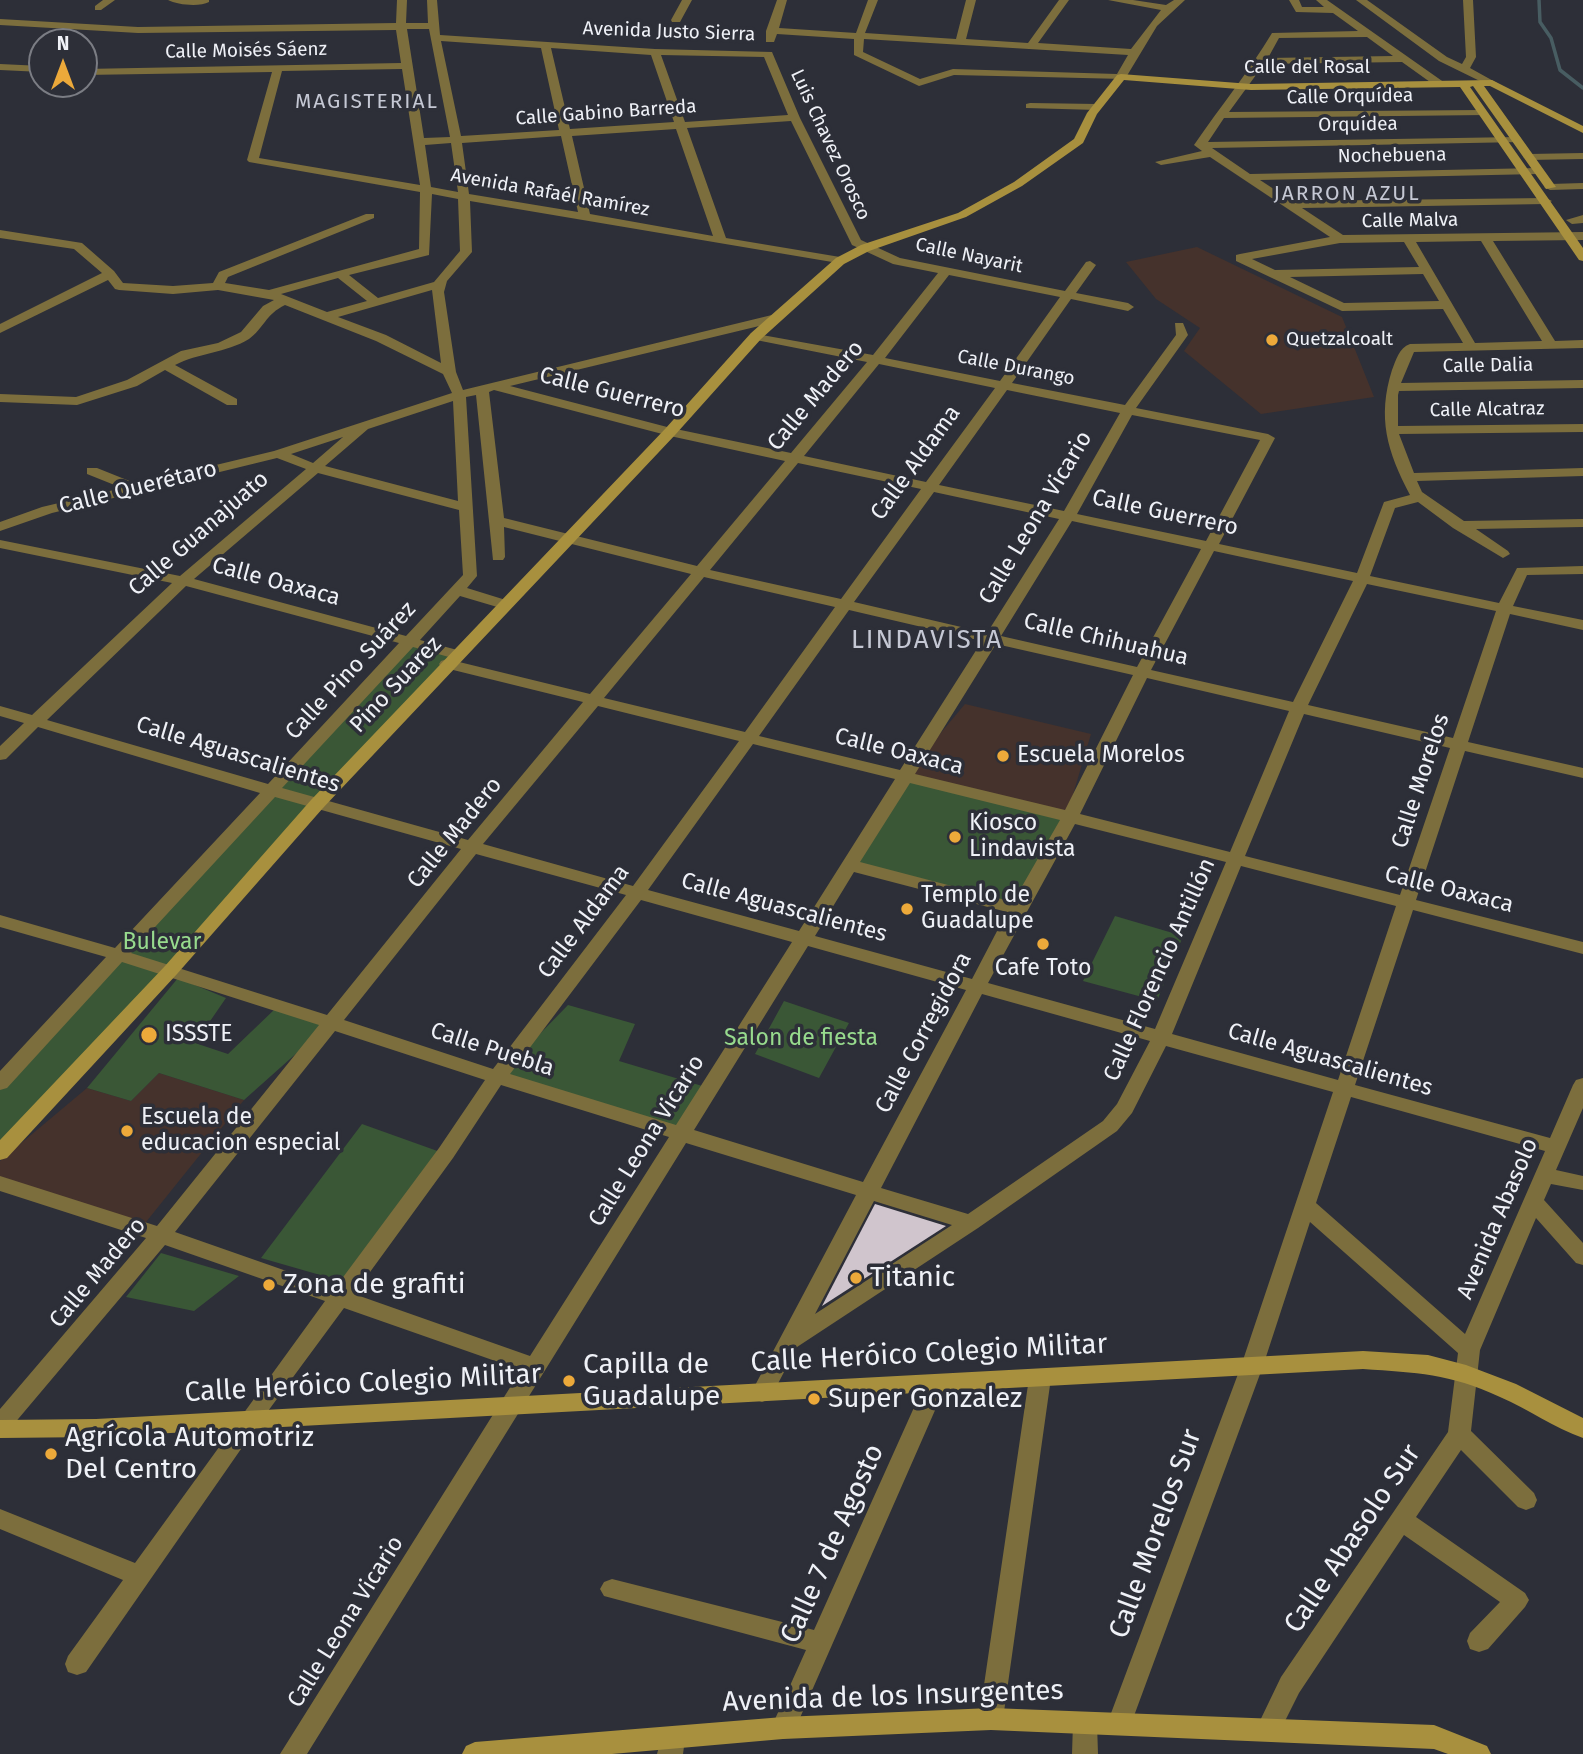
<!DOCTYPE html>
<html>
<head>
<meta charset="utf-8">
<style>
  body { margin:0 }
  #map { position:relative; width:1583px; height:1754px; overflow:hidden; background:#2d2f38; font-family:"Fira Sans",sans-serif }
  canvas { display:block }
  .north { position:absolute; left:28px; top:28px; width:70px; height:70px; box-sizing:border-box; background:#2d2f38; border:2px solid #7b7d84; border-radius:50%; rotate:0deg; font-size:19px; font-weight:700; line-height:28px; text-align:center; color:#eff1f7 }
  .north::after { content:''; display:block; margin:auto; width:24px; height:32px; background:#eca93a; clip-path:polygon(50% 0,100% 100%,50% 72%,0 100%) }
</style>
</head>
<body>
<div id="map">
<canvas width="1583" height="1754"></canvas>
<div class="north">N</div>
</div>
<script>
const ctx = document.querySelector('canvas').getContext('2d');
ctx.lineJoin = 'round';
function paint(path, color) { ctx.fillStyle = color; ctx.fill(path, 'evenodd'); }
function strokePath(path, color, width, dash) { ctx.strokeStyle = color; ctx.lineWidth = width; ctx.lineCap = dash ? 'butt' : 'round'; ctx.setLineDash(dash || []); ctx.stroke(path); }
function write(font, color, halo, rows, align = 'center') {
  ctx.font = font + ' "Fira Sans",sans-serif'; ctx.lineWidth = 7; ctx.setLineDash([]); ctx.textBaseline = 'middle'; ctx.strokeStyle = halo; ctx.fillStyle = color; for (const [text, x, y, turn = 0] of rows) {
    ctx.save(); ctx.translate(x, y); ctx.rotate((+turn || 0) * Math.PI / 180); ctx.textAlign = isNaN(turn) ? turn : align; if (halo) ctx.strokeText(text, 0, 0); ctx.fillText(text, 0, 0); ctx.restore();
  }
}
paint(new Path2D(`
  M1197,247l145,70 32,80 -113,17 -77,-63 16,-23 -44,-29 -30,-37z
  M965,704l126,30 -25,84 -163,-40z
  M159,1073l85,27 -102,127 -142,-47v-19l87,-73 44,13z`), '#45322c');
paint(new Path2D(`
  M409,642l47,12 -456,499v-70z
  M903,778l163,40 -48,91 -169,-44z
  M1115,916l68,20 -26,65 -74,-20z
  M178,978l48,20 -31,45 33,11 48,-46 51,18 -83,74 -85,-27 -28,28 -44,-13z
  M784,1001l65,22 -30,55 -64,-24z
  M568,1005l67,19 -16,37 90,27 -29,45 -183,-55z
  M362,1124l81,29 -95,130 -87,-25z
  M161,1253l78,23 -45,35 -68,-14z`), '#3a5736');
strokePath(new Path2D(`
  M1539,0l1,22 11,16 9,32 23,18`), '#485d62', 3.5);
paint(new Path2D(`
  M875,1204l71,22 -124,80z`), '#d0c5cd');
paint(new Path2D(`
  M103,0h12l-14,10h-6v-4z
  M168,0h41v2c-9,5 -32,3 -41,-2z
  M397,0h10l-1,23h22l-1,-23h10l3,35 215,14 117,3 28,66 61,122 39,18 165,33 21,-29 4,-1 6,4 -20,28 52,10 6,4 -6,4 -57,-12 -59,84 113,22 51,-70 -1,-12h8l5,12 -52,73 132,26 7,4 -56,106 138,29 27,-71 26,-7c-23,-44 -33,-77 -18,-125 4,-10 7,-22 18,-26l53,-1 -20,-34 -101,2 -106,-50v-6l4,-1 90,-17 -120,-80 -49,8 -6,-3 47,-11 -8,-6c26,-38 54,-72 78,-112l86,-2 -25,-18 -37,-1 -7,-12h10l3,7h22l-8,-7h11l118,83v4h-8l-35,-25 -138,2 -35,48 252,-2 4,1v4l-261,3 -16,24 309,-5 4,1v4l-309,6 38,26 288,-6 6,3 -6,3 -278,6 32,21 254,-3 6,3 -6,3 -244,4 41,27 240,-3v8l-90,1 62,100 28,-1v8l-169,4 -13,31 182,-3v8l-184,3 -1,4v31l185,-2v8l-184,2 15,39 169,-5v8l-166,5 5,11 42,29 119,-2v8l-107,2 32,22 2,3 -7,4 -50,-30 -35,-26 -23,6 -25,68 129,27 18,-35 66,-2v8l-56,1 -14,31 70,14v10l-73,-16 -42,128 115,26v10l-118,-27 -49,149 167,42v12l-170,-44 -58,175 195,53 23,-53 3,-5 7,-2v30l-27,62 27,6v14l-32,-6 -7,16 39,43v22l-7,-2 -40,-45 -56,132 -9,81 63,62 3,7 -3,7 -8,3 -8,-3 -57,-57 -45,67 109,76 4,7 -4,7 -37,42 -9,3 -9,-3 -3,-8 3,-8 30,-31 -96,-67 -105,158 -22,44 -9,3 -9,-3 -3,-8 25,-52 167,-245 10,-79 -148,-131 -47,144 -132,358 -3,8 -9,3 -9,-3 -3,-8 134,-358 92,-274 -167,-46 -34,67 -15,18 -139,97 -181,119 -27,52 -8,3 -8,-3 -3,-6 105,-198 -170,-52 -379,611h-27l241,-384 -177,-62 -87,118 -171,246 -9,3 -9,-3 -3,-8 3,-8 55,-76 -123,-51v-20l135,54 190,-262 -160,-56 -157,186 -8,3v-25l146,-171 -146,-47v-15l157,50 162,-201 -197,-63 -115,126 -7,2v-19l106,-114 -106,-30v-12l115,33 145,-155 -222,-66 -32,32 -6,1v-14l24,-23 -24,-7v-10l32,9 140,-132 -172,-35v-8l180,36 126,-107 -29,-11 -225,55 -52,18v-9l42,-15 80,-19 -35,-14v-6h10l40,16 137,-33 178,-58 -9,-19 -67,-33 -91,-36c-19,9 -22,24 -36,34 -23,14 -51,14 -74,26l62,34v6h-10l-62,-35 -28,16 -60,19 -77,-3v-8l76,3 51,-17 54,-29 37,-8 23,-11 22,-26 11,-6 -56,-10 -45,4 -54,-4 -4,-1 -7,-9 -108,53v-9l102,-51 -28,-24 -74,-11v-8l82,13 32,28 9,12 50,3 40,-3 6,-11 147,-58h8v4l-146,59 -3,6 44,7 150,-41 1,-57 -171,-30 -2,-2 25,-88 -188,3v-6l317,-6 -5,-33 -258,3 -138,-8v-6l138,8 258,-4zM407,29h22l21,108 -26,1zM1367,37l26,19 -125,2 11,-20zM441,41l100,7 18,82 -98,6zM551,48l100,7 23,67 -104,7zM661,55l103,2 24,58 -103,7zM402,69l18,116 -161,-27 23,-87zM791,121l61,124 41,19 45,9 -65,82 -122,-22 -1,3 6,4 111,22 -76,91 -120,-25 -161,-42 270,-65 2,-3 -6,-4 -313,76 -7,-18 -12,-80 3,-11 25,-29 -2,-51 374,63v-6l-4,-1 -114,-19 -39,-110zM676,129l37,107 -123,-22 -18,-78zM561,136l17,76 -109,-18 -7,-51zM451,143l7,49 -27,-5 -6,-42zM432,194l26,5 2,52 -26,31 -56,16 -29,-23 80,-20zM1481,241l61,100 -67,2 -59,-101zM1404,242l15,25 -144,3 -23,-11 88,-16zM1423,274l16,27 -95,2 -54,-26zM949,275l111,22 -60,84 -115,-23zM338,278l29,23 -40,11 -46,-18zM432,290l9,73 -55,-28 -48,-18zM879,364l116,24 -69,94 -122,-26zM494,390l176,46 115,25 -88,105 -193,-48 -15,-126zM1007,390l113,23 -56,98 -125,-26zM476,395l17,165h10l2,-3 -1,-30 187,47 -101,120 -143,-35 -6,2 -2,3 2,3 142,35 -115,138 -186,-52 131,-141 43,12 5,-2 3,-3 -3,-3 -41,-11 40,-44 44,13 8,-5 -3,-3 -42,-13 10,-12 -11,-179zM453,401l5,100 -133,-35 43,-37zM1132,415l128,25 -54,101 -129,-27zM343,437l-30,26 -22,-9zM798,463l123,26 -80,110 -131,-29zM318,473l141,37 4,65 -57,61 -212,-57zM934,492l125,27 -72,114 -133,-31zM1072,521l129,28 -64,118 -136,-31zM1214,551l139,30 -60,121 -142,-32zM704,577l131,30 -90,125 -141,-34zM1367,584l129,27 -43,127 -145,-33zM186,586l213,57 -131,141 -221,-64zM849,610l133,31 -82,129 -141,-34zM996,644l137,31 -68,135 -150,-36zM1147,678l142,33 -59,141 -150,-38zM598,706l141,35 -106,145 -150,-42zM1304,714l146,34 -50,147 -155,-39zM753,744l142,35 -96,152 -151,-41zM910,783l150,37 -47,82 -153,-40zM275,797l186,52 -134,166 -196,-62zM1075,824l151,38 -71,167 -167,-46zM476,854l150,41 -133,174 -149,-49zM1241,866l155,40 -58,174 -166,-46zM854,872l153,40 -35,67 -157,-43zM641,900l151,42 -116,183 -166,-51zM808,946l158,44 -103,192 -169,-52zM982,994l168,47 -33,63 -14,17 -135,93 -87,-26zM335,1031l150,49 -46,68 -104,140 -160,-56zM501,1085l168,52 -139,219 -176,-62 99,-136zM1351,1097l194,54 -80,183 -149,-131zM874,1201l78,24 -137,89z
  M682,0h10l-12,22h-8l-1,-2z
  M777,0h10l-8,28 77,5 12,-33h10l-13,33 91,6 10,-39h10l-10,39 62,4 31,-43h10l-31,43 93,6 30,-39 -53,-10h25l33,5 8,-5h11l-28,26 -32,53 -171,-4 -35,11 -65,-31v-16l-77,-5 -3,8h-8v-11zM864,39l264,16 -11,19 -164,-5 -33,10 -57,-27z
  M1356,0h11l80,57 15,7 4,-7 -3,-57h10l3,57 -6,11 27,15 -9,2 -49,-24z
  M0,64l42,2v6l-42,-2z
  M1030,103l67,1 5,3 -5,3 -71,-2v-4z
  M1583,153v6l-54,1 -6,-3 6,-3z
  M1583,183v6l-33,1 -6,-3 6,-3z
  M1583,215v8l-11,1 -6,-4z
  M1040,1369l8,3 3,6 -48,341 -3,8 -9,3 -9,-3 -3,-8 50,-341 3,-6z
  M936,1374l8,3 3,6 -155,353 -9,3 -9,-3 -3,-8 35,-78 -202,-54 -4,-7 4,-7 8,-3 202,51 111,-247 3,-6z
  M1085,1712l9,3 3,8 1,31h-26l1,-31 3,-8z
  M672,1727l9,4 4,8 -2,15h-26l6,-23z`), '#7c6e3d');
paint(new Path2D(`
  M1121,74l130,10 241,-4 91,46v7l-93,-47h-6l72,101 -10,2 -73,-103 -3,1 113,161v13l-4,-1 -119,-173 -209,3 -127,-10 -27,34 -14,29 -61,43 -56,31 -97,34 -25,13 -83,75 -86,96 -352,373 -146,166 -170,184 -7,2v-20l165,-174 146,-166 354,-371 86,-96 85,-75 25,-13 97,-32 56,-31 60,-43 13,-26 30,-38z
  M1363,1351l65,4 38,10 50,19 67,34v20c-29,-10 -55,-29 -83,-41 -52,-24 -82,-24 -137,-28l-1267,68 -96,1v-18l96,-1z
  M991,1708l443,17 53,21 4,8h-43l-14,-5 -443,-19 -208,9 -171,15h-150l4,-8 9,-4 308,-25z`), '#a8903e');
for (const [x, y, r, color] of [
  [1272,340,7,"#eca93a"],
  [1003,756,7,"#eca93a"],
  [955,837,7,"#eca93a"],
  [907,909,7,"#eca93a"],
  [1043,944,7,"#eca93a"],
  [149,1035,9,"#eca93a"],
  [127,1131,7,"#eca93a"],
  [856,1278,7,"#eca93a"],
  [269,1285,7,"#eca93a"],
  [569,1381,7,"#eca93a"],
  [814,1399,7,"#eca93a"],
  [51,1454,7,"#eca93a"]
]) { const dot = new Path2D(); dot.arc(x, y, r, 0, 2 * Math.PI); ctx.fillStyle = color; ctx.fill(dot); strokePath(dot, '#2d2f38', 2.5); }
write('19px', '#eff1f7', '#2d2f38', [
  ["Avenida Justo Sierra",669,32,2],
  ["Calle Moisés Sáenz",246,51,-1],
  ["Calle del Rosal",1307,68],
  ["Calle Orquídea",1350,97,-1],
  ["Calle Gabino Barreda",606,113,-4],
  ["Orquídea",1358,125,-1],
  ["Luis Chavez Orosco",830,145,65],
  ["Nochebuena",1392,156,-1],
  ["Avenida Rafaél Ramírez",550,193,10],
  ["Calle Malva",1410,221,-1],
  ["Calle Nayarit",969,256,12],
  ["Calle Dalia",1488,366,-1],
  ["Calle Durango",1016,368,11],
  ["Calle Alcatraz",1487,410,-1]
]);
write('19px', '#eff1f7', '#2d2f38', [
  ["Quetzalcoalt",1286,340]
], 'left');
ctx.letterSpacing = '2px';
write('21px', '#c5c8d4', '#2d2f38', [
  ["MAGISTERIAL",367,102],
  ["JARRON AZUL",1347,194]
]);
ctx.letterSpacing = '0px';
write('23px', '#eff1f7', '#2d2f38', [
  ["Calle Guerrero",612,393,14],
  ["Calle Madero",816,396,-50],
  ["Calle Aldama",916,463,-54],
  ["Calle Querétaro",138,488,-14],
  ["Calle Guerrero",1165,513,12],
  ["Calle Leona Vicario",1036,518,-59],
  ["Calle Guanajuato",199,534,-41],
  ["Calle Oaxaca",276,582,15],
  ["Calle Chihuahua",1106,640,13],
  ["Calle Pino Suárez",351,671,-47],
  ["Pino Suarez",396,685,-47],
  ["Calle Oaxaca",899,752,14],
  ["Calle Aguascalientes",238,755,17],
  ["Calle Morelos",1421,781,-72],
  ["Calle Madero",455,833,-51],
  ["Calle Oaxaca",1449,890,14],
  ["Calle Aguascalientes",784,908,15],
  ["Calle Aldama",584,922,-53],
  ["Calle Florencio Antillón",1160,970,-66],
  ["Calle Corregidora",924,1033,-62],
  ["Calle Puebla",492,1050,18],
  ["Calle Aguascalientes",1330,1060,16],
  ["Calle Leona Vicario",647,1141,-58],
  ["Avenida Abasolo",1498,1219,-67],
  ["Calle Madero",98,1273,-50],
  ["Calle Leona Vicario",346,1622,-58]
]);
write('23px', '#eff1f7', '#2d2f38', [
  ["Escuela Morelos",1017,756],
  ["Kiosco",969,824],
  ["Lindavista",969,850],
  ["Templo de",921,896],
  ["Guadalupe",921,922],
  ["Cafe Toto",1043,969,"center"],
  ["ISSSTE",165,1035],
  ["Escuela de",141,1118],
  ["educacion especial",141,1144]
], 'left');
write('23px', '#97da8d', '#2d2f38', [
  ["Bulevar",162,943],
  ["Salon de fiesta",801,1039]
]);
ctx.letterSpacing = '2px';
write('26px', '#c5c8d4', '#2d2f38', [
  ["LINDAVISTA",927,641]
]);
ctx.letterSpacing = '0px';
write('28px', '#eff1f7', '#2d2f38', [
  ["Titanic",870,1278],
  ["Zona de grafiti",283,1285],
  ["Capilla de",583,1365],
  ["Guadalupe",583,1397],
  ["Super Gonzalez",828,1399],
  ["Agrícola Automotriz",65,1438],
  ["Del Centro",65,1470]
], 'left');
write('28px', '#eff1f7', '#2d2f38', [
  ["Calle Heróico Colegio Militar",929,1354,-3],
  ["Calle Heróico Colegio Militar",363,1384,-3],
  ["Calle Morelos Sur",1156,1534,-70],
  ["Calle Abasolo Sur",1353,1539,-56],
  ["Calle 7 de Agosto",833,1544,-66],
  ["Avenida de los Insurgentes",893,1697,-2]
]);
</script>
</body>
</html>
